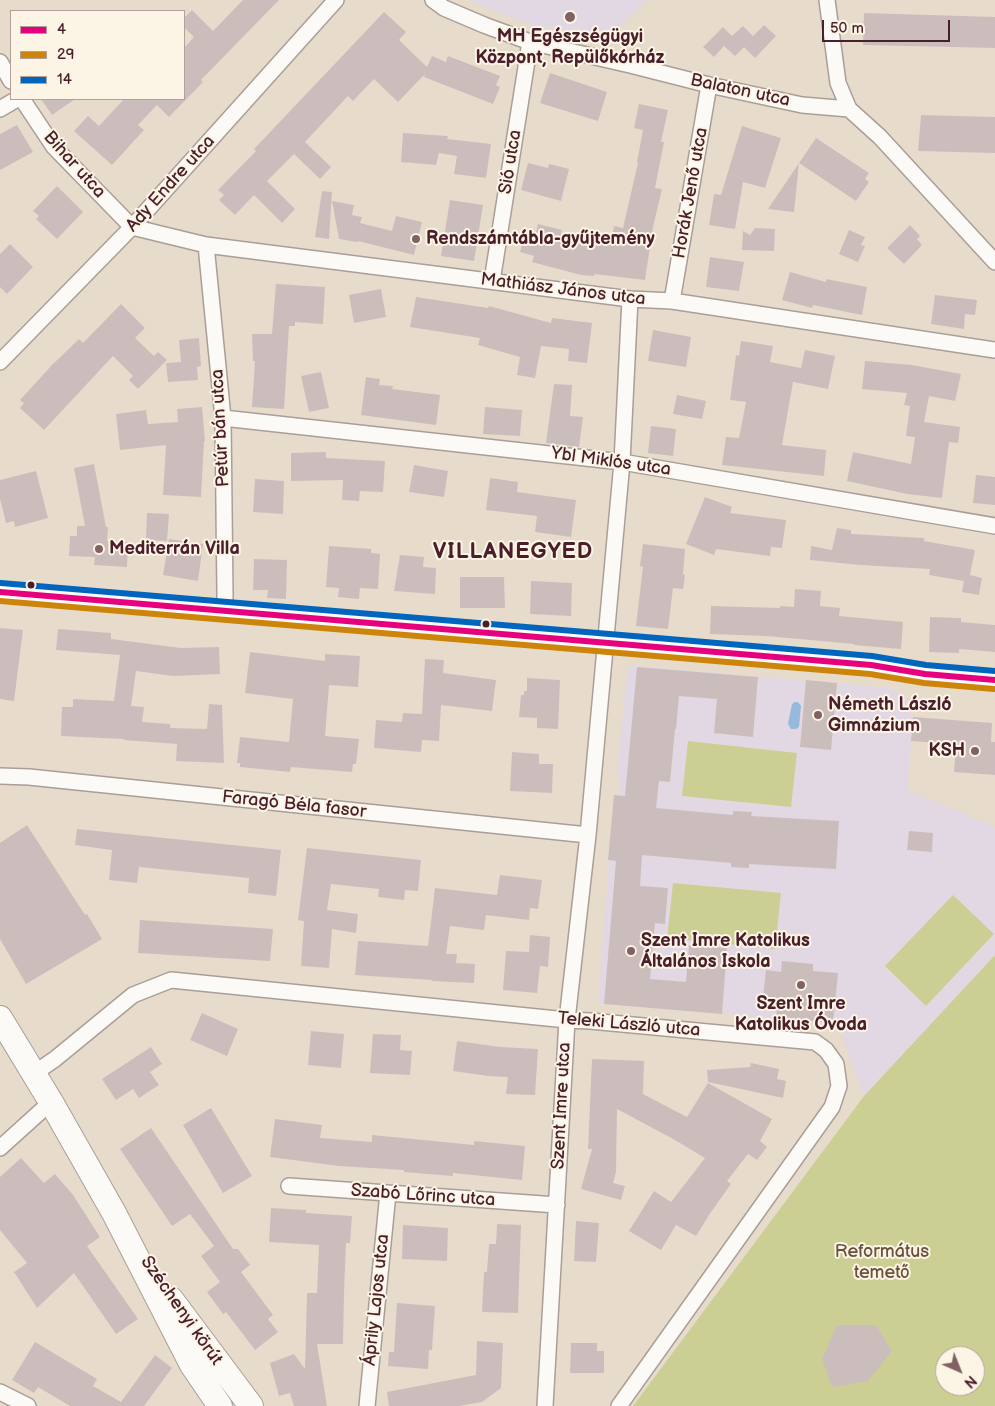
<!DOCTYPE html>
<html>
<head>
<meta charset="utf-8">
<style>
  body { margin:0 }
  #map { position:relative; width:995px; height:1406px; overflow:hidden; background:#e7dccc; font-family:"Balsamiq Sans",sans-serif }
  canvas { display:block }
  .legend { position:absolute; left:10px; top:10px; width:175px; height:90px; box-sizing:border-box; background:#fcf5e5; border:1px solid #b59f9b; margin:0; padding:6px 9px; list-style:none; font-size:15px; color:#4a1f2b }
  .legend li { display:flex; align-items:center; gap:10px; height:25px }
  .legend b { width:25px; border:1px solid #b59f9b }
  .north { position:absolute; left:935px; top:1346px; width:50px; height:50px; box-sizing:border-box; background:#fcf5e5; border:1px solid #b59f9b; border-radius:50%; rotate:136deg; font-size:14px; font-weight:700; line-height:20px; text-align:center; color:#4a1f2b }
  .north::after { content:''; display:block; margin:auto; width:18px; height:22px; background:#816163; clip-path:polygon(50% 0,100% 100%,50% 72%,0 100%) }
  .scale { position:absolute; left:822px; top:20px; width:128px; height:22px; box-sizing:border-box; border:2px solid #4a1f2b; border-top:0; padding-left:6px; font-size:15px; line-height:18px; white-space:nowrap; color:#4a1f2b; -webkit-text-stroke:4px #fcf5e5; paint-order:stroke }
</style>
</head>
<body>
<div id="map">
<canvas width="995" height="1406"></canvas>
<ul class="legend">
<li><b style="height:6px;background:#e5007d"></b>4</li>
<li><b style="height:6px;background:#cc840b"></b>29</li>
<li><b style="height:6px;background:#0065bd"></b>14</li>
</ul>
<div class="north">N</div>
<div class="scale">50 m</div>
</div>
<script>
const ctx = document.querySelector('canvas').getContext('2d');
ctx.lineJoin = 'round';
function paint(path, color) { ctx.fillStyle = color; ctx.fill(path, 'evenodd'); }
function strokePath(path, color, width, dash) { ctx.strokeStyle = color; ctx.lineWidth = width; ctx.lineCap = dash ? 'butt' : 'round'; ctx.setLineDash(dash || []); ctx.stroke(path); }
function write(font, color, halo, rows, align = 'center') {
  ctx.font = font + ' "Balsamiq Sans",sans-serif'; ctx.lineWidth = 4; ctx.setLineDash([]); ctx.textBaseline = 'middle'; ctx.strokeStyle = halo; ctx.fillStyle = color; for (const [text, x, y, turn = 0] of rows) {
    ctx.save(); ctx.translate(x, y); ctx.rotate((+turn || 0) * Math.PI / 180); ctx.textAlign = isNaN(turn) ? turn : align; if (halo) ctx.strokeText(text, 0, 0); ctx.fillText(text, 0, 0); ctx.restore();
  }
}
paint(new Path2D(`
  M470,0h177l-35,35 -36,-2 -43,-8 -47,-17z
  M636,666l254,22 15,8 5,16 3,5 -6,73 88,37v128l-131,141 -21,-57 -1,-15 -238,-20 -6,-2 16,-207h5l1,-10 -3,-16 10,-95 3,-6z`), '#e2d8e3');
paint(new Path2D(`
  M688,741l109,12 -6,54 -109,-11z
  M673,883l108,10 -6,56 -108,-11z
  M953,895l41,39 -68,72 -41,-40z
  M995,955v451h-362l231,-310zM945,1356h30v30h-30z`), '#cccf94');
paint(new Path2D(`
  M795,702h3l3,4 -2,21 -3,2h-5l-3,-5 4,-20z`), '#97b9db');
paint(new Path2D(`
  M243,0h36l-78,80 2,2 -34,35 -12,-12 -19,20 6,5 -32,35 -38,-34 14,-15 11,10 25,-27h60v-51l10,-11 -10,-10v-9l8,-8 21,21z
  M384,12l22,20 -7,8 28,27 5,-11 14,6 2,-6 52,20 -4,9 4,2 -7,17 -69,-27 1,-3 -27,28 -24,-23 -21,22 -5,-5 -43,46 26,25 -11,12 -26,-25 -27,27 28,28 -13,14 -28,-28 -19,20 -16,-15 5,-5 -6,-5 38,-39 -2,-2z
  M864,13l131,4v31l-132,-3z
  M764,25l12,11 -21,22 -11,-11 -9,9 -11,-10 -10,11 -11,-10 20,-20 9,9 11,-10 10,10z
  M550,73l57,19 -9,29 -58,-18z
  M41,99h34l-23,16z
  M639,104l29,6 -7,32h3l-9,46 7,1 -9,38 -8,53 -51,-6v2l-13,-1 -49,-13 2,-6 -14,-4 5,-19 10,3 3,-12 24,6 -1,5 50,8 3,-17 9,2 15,-65 -1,-1 6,-32 -9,-2z
  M921,115l74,2v36l-77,-2z
  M17,125l16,27 -33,18v-36z
  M742,126l39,12 -16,50 -22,-6 -8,47 -26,-4 5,-31 7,1z
  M403,133l45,3 -1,3 44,5 -5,34 -32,-4 3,-18 -18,-3 -3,12 -35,-3z
  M816,138l53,35 -4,6 4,3 -13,19 -57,-38z
  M528,163l20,5 1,-4 20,5 -8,32 -40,-11z
  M799,163l-5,49 -26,-3z
  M57,186l26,26 -26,27 -21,-20 3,-3 -6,-5z
  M322,191l10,1 -3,47 -14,-2z
  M450,200l33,5 -9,56 -33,-5z
  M332,201l22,4 -2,10 10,2 -2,6 32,8 4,-15 26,6 -8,33 -56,-14 -1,1 -18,-3z
  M910,225l10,11 -3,3 5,6 -18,19 -17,-16z
  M755,228l20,1 -1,22 -32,-1 1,-19 7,4z
  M849,230l16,7 -4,8 4,1 -7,16 -19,-8z
  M10,244l23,23 -26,27 -7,-7v-33z
  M710,257l34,5 -5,29 -33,-4z
  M790,272l36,10v-3l41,8 -5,28 -49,-10 -1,3 -30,-8z
  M276,284l49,3 -2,37 -28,-2v4h-6l-5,83 -32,-2 3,-46h-2l-1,-27h20z
  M381,289l5,28 -32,6 -5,-28z
  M935,295l42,5 -2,15 -10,-1 -1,15 -33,-5z
  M416,297l72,11 1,-2 62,17 1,-5 40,5 -5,40 -19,-2 1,-12 -28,-3 -6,32 -18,-3 3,-18 -42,-12 2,-7 -70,-11z
  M121,304l24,24 -10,10 19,18 4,-4 9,8 -29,29 -9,-9 4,-4 -20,-20 -69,74 -24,-22 4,-5 -4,-3 32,-35 27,-26 4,4z
  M653,330l38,7 -5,30 -38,-6z
  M199,338l2,28 -4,1 1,13 -30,2 -2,-19 15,-1 -2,-22z
  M741,341l32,5 -3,16 31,6 4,-18 30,6 -7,33 -35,-7 -11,63 44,5 -2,26 -102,-11 4,-28 13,1 7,-36 -16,-2 6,-45 3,1z
  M865,361l47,4 49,9 -6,27 -26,-5 -5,26 36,5 -2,16 -9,-1 -7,56 -35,-4 -60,-13 6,-29 58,12 4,-27 -9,-1 4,-30 -6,-1 3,-12 -45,-4z
  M321,372l8,36 -20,4 -8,-36z
  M366,377l14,2 -1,6 14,1 -1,3 48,6 -4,30 -75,-10z
  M554,384l18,1 -2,31 13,1 -4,30 -33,-4z
  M677,395l29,6 -4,18 -29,-5z
  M202,407l3,34h-1l-3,56 -38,-2 3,-50 -46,5 -4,-36 30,-4 2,14 30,-2 -1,-13z
  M485,407l37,3 -2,26 -37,-2z
  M651,426l25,3 -3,27 -25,-3z
  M326,452v6l59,3 -2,31 -23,-1 -1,10 -17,-1 1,-20 -52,1v-28z
  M94,464l12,63h2l-1,14 21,1 -1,25 -33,-2 1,-8 -26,-1 1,-20h7v-10h8l-11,-58z
  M414,465l34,6 -4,26 -35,-5z
  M36,471l12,47 -33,9 -1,-6 -8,2 -6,-24v-19z
  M976,475l19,2v28l-22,-2z
  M490,478l28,4 -1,10 59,8 -5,37 -36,-5 2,-16 -51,-6z
  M255,479l29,2 -1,33 -30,-2z
  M705,497l27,10 -2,6 56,7 -4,28 -11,-1 -1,9 -54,-7 -2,6 -28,-11z
  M147,513l22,1 -2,27 -21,-1z
  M837,528l14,2v4l73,4v3l51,9 -5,25 12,3 -3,17 -17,-3 2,-11 -35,-6 1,-6 -70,-4 -50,-5 1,-14 21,4z
  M169,539l34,5 -5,37 -35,-6z
  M643,544l42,5 -2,25 2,1 -2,14 -10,-1 -5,41 -32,-3 7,-59 -3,-1z
  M329,546l42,3v4l9,1 -2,35 -18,-1 -1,11 -21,-2 1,-9 -13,-1z
  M400,555l24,2 -1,10 13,1 -1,26 -41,-3z
  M254,559l33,1 -1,39 -19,-1 1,-8h-15z
  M460,577h44l1,31h-45z
  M531,581l41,2 -1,33 -41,-2z
  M795,589l26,2 -1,15 20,2 -1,8 64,6 -2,27 -47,-4v-1l-88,-8 -56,-2 1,-28 69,2v-2l14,1z
  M930,617l31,1v4l34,3v27l-36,-3v4l-30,-1z
  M0,628l23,2 -9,71 -14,-2z
  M58,629l53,4v6l70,9 38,-1 1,27 -47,2 -37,-5 -5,35 13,1 -2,15 28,2v4l37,1 2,-25 13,1 2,58 -48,-2 1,-17 -53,-4v-1l-63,-3 1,-29h11v-8l41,2 6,-46 -64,-5z
  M250,652l75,9v-7l35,2 -2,31 -29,-2 -4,51 34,3 -3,25h-3l-1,8 -61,-5 -1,5 -50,-5v-4h-3l3,-26 49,5 4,-43 -48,-6z
  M425,659l19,1 -1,13 53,7 -4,31 -51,-6 -2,36 -17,-1 -1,12 -47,-4 2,-28 26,2 1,-9 19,1z
  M637,667l121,10 -5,60 -39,-4 3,-34 -38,-3 -3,33h-1l-5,53 -11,-1 -3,27 77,7v-4l19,1 -1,4 88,5 -3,48 -87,-5v4l-18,-1v-4l-89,-8 -2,31 28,2 -3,36 -10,-1 -5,56 36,3 3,-37 38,3 -5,66 -118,-10 12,-143 -8,-1 6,-65 11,1z
  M527,678l33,2 -2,49 -21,-1v-10l-18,-1 2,-22h3v-4h3z
  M806,680l31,3 -6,67 -31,-3z
  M913,717l79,6 -1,19h4v33l-41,-3 2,-28 -45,-3z
  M512,752l27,2v10h14l-1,29 -42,-2z
  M27,825l58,90 2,-1 15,25 -76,45 -26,-45v-96z
  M77,829l204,21 -5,46 -28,-3 1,-15 -110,-11 -2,16 -28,-3 3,-30 -37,-5z
  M909,831l24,2 -1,19 -25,-2z
  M307,848l114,12 -3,31 -13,-1 -1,10 -26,-3 1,-8 -48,-5 -4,26 31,4 -2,19 -24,-4 -3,39 -28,-2 3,-45 -6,-1z
  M500,875l42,5 -4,29 -8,-1 -1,12 -43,-5 -2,15 -34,-4 -4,28h11l-1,9 19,1 -1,19 -42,-2v-1l-77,-5 3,-34 70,5 7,-58 62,7z
  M140,920l133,9 -3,32 -132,-8z
  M530,935l20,2 -2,30 -8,-1 -3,27 -34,-3 3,-39 23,1z
  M782,961l31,3v7l25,2 -5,50 -57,-5 2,-19 -15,-1 3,-28 15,2z
  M202,1013l36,16 -11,27 -37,-16z
  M311,1031l33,3 -3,34 -33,-3z
  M373,1034l28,1 -1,15 12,1 -2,24 -40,-2z
  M457,1041l43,6 38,2 -3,46 -29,-1 2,-17 -20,-1 -35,-5z
  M151,1047l11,17 -12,8 9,13 -20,13 -6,-9 -17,11 -14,-21z
  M592,1059l52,2 -1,33 44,23 21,-34 64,36 -12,22 7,6 -10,13 -9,-6 -21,27 4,3 -20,28 -15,24 -20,-11 -15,25 -32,-19 25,-40 17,11 34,-44 -30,-18 -58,-31 -1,63 -3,11 12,3 -4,14 -40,-11 11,-40h-4z
  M751,1063l28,6 -2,10 9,2 -3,17 -75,-16 -1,-12 43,-3z
  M211,1108l41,68 -29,17 -40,-68z
  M275,1119l47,6 -2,13 52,4v-7l102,10v-4l51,5 -3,34 -69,-7v3l-49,-4v-2l-65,-4 -69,-9z
  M151,1128l82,121h5l12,16 -9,7 32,43 -5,4 10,13 -23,18 -29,-38 -3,2 -16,-22 13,-10 -19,-26 13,-10 -24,-32 -18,12 -52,-77z
  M21,1158l23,25 11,-9 18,21 27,42 -13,9 51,73 -22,15 -42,-61 -37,35 -23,-36 13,-9 -27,-33v-53z
  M271,1208l35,2v3l46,3 -2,27h-4l-2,51 -1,50h-26l10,62h-33l-4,-13 -11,3 -9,-33 24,-9 11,15 2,-76h10l2,-48 -50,-3z
  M576,1221l23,2 -3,39 -22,-1z
  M497,1224l24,1 -3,88 -36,-1 2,-40h3l2,-28h7z
  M403,1225l45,3 -1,33 -45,-2z
  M397,1303l38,3 -3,44h-3l-1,19 -40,-3 1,-14h5z
  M837,1325h39l16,26 -24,30 -36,6 -10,-28z
  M477,1341l26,2 -2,45 -19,14 -23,4h-70l-2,-14 89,-17z
  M35,1342l62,37 -4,7 28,16 34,-47 17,13 -28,38h-74l-32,-19 -4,6 -22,-13z
  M571,1343h26v8h7v22h-34z`), '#ccbdbd');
const minor = new Path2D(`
  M433,0l11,8 40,17 46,17 100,23 79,20 93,20 47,4 31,28 115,125
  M827,0l11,83 11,26
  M0,62l11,19
  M22,99l32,48 78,80 74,18 424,54 42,2 323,49
  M0,109l17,-10
  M206,245l17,173 2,178 -1,15
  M492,281l38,-239
  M672,301l37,-216
  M0,362l132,-135 204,-227
  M223,418l399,44 373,64
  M0,776l29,1 559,58
  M33,1074l22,-15 78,-64 38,-15 396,40 23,1 225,21 11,8 10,14 3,22 -7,21 -213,299
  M0,1148l51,-46
  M289,1186l268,19
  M0,1392l28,14
  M367,1406l21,-213
  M545,1406l22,-386 21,-185 34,-373 8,-163`);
const tertiary = new Path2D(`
  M0,592l871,73 54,9 70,6`);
const primary = new Path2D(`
  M0,1018l51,84 63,111 78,152 28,41
  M171,1299l80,107`);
strokePath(minor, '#aa9e97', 18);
strokePath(tertiary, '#aa9e97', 21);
strokePath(primary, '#aa9e97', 26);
strokePath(minor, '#fbfaf7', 15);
strokePath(tertiary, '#fbfaf7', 19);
strokePath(primary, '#fbfaf7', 24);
strokePath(new Path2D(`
  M0,592l871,73 54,9 70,6`), '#e5007d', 6);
strokePath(new Path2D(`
  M0,601l870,73 54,9 70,6`), '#cc840b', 6);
strokePath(new Path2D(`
  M1,583l871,73 54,9 69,6`), '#0065bd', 6);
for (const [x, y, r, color] of [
  [570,17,6,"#816163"],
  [416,239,5,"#816163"],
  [99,549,5,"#816163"],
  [31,585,4.5,"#4a1f2b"],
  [486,624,4.5,"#4a1f2b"],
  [818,715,5,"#816163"],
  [975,751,5,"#816163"],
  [631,951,5,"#816163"],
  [801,985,5,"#816163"]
]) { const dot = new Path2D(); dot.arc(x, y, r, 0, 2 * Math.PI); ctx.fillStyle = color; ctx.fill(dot); strokePath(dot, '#fcf5e5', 2); }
write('bold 18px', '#4a1f2b', '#fcf5e5', [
  ["MH Egészségügyi",570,37,"center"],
  ["Központ, Repülőkórház",570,58,"center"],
  ["Rendszámtábla-gyűjtemény",426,239],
  ["Mediterrán Villa",109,549],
  ["Németh László",828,705],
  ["Gimnázium",828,726],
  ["KSH",965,751,"right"],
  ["Szent Imre Katolikus",641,941],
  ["Általános Iskola",641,962],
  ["Szent Imre",801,1004,"center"],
  ["Katolikus Óvoda",801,1025,"center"]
], 'left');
write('18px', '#4a1f2b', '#fcf5e5', [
  ["Balaton utca",740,91,12],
  ["Sió utca",511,162,-81],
  ["Bihar utca",74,165,48],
  ["Ady Endre utca",171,184,-48],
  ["Horák Jenő utca",691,193,-80],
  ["Mathiász János utca",563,290,7],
  ["Petúr bán utca",221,428,-93],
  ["Ybl Miklós utca",611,462,8],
  ["Faragó Béla fasor",294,805,6],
  ["Teleki László utca",629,1025,5],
  ["Szent Imre utca",562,1106,-87],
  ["Szabó Lőrinc utca",423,1196,4],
  ["Áprily Lajos utca",377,1300,-84],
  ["Széchenyi körút",181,1311,55]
]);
write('18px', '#6a513d', '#fcf5e5', [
  ["Református",882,1252],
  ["temető",882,1273]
]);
ctx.letterSpacing = '1px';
write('bold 22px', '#4a1f2b', '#fcf5e5', [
  ["VILLANEGYED",513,552]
]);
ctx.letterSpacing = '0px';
</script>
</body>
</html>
